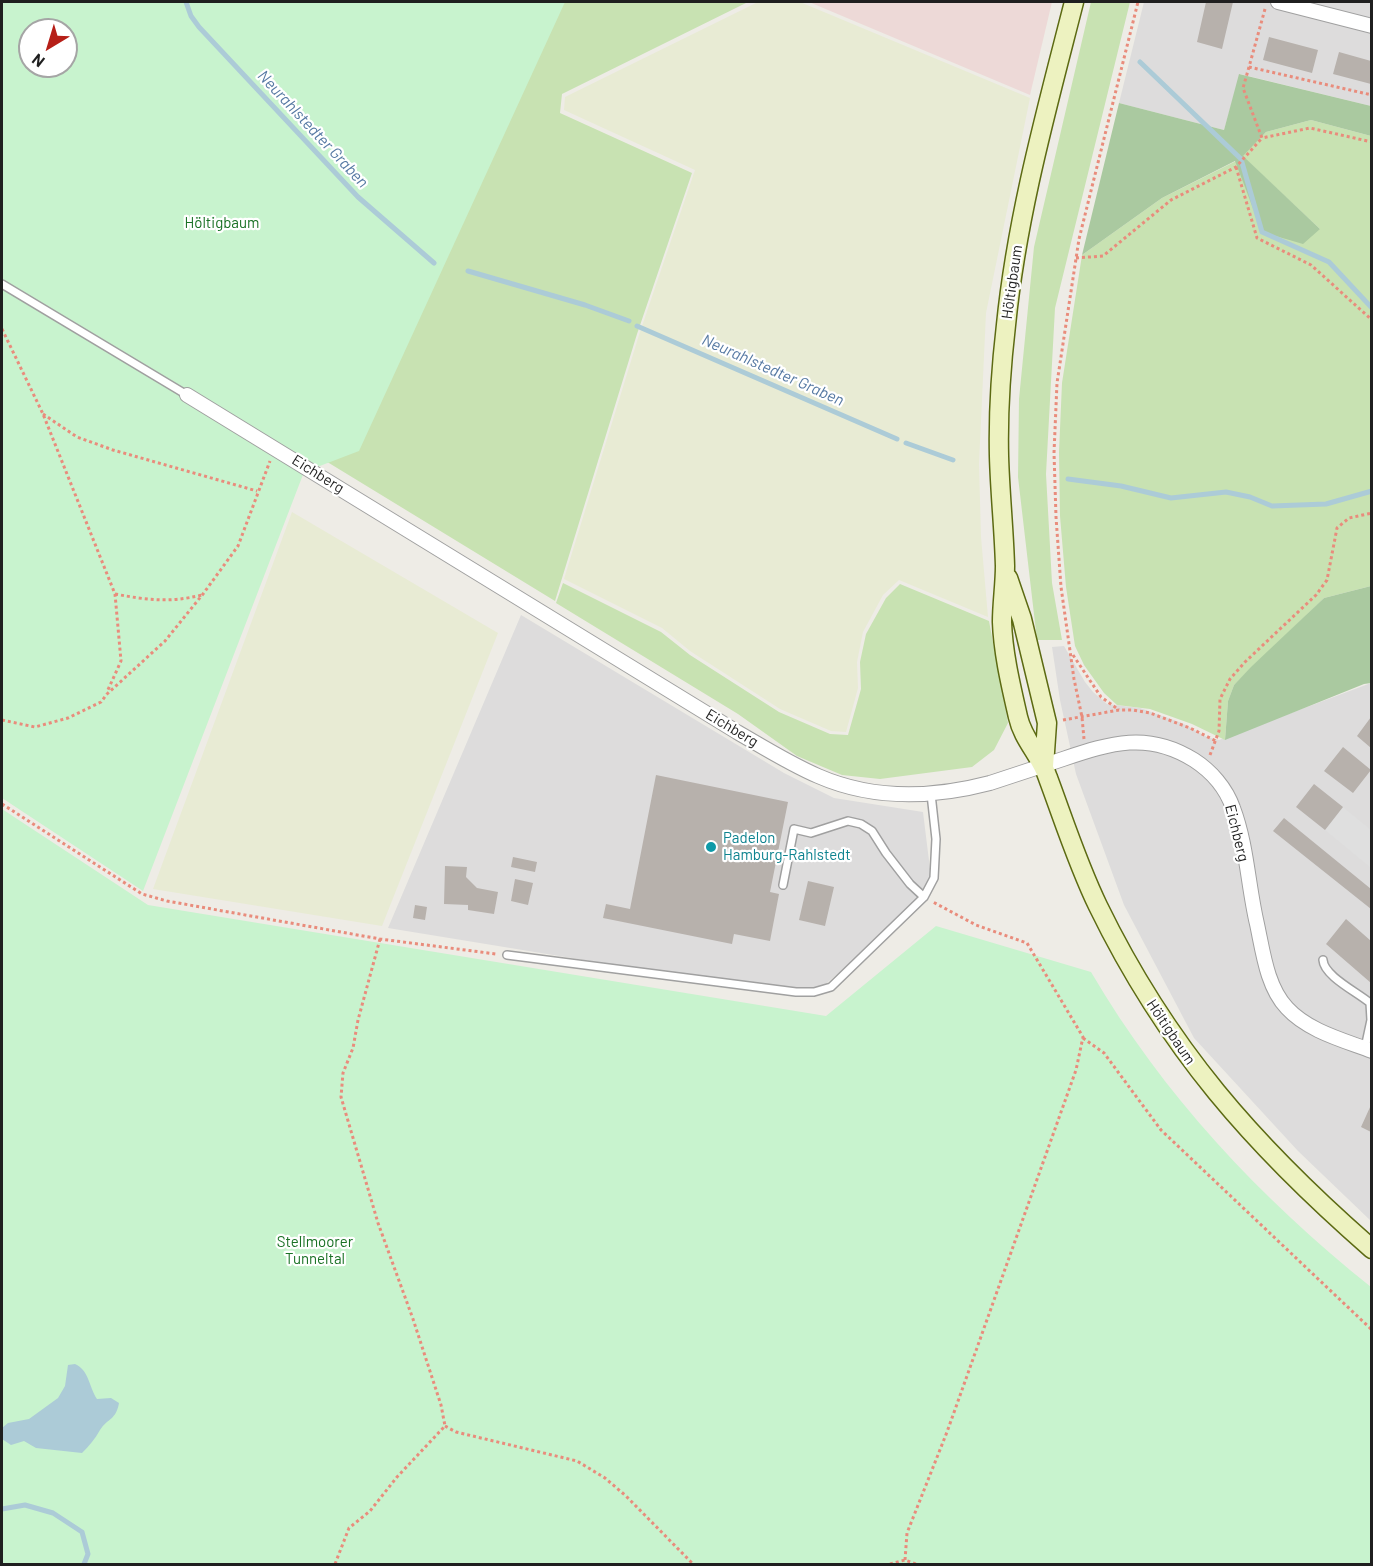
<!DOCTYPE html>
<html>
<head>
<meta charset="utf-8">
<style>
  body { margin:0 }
  #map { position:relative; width:1373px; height:1566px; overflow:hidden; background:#eeece6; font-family:Barlow,sans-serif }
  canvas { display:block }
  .frame { position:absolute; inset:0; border:3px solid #1f1f1f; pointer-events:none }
  .north { position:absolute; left:18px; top:18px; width:60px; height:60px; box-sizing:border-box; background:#fff; border:2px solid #a5a5a5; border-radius:50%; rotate:218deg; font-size:16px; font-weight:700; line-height:24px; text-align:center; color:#1f1f1f }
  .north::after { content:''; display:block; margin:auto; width:21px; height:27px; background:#b61f18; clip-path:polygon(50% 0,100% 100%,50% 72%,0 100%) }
</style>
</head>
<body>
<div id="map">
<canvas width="1373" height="1566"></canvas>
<div class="frame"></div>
<div class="north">N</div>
</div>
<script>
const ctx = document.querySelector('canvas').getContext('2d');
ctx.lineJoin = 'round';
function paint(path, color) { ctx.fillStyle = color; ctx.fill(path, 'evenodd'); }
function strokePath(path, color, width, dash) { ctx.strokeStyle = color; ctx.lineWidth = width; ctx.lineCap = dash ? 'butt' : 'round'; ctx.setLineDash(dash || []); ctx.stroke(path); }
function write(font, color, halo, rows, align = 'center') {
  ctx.font = font + ' Barlow,sans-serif'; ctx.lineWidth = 4.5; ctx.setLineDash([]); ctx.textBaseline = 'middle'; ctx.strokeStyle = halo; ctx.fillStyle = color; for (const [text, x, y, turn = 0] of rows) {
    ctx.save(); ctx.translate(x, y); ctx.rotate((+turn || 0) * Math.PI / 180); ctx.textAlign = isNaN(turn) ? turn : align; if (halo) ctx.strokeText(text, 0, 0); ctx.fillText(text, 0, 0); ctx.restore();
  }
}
paint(new Path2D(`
  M1144,2h227v104l-131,-32 -16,56 -105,-27z
  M521,615l263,158 50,25 89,14 8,65 -13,29 -108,91 -422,-69z
  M1064,646l21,36 8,10 14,12 33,4 42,15 25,14 12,3 152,-57v538l-73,-70 -104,-113 -70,-133 -48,-131 -16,-74 -8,-53z`), '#dddcdc');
paint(new Path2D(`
  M809,2h243l-22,93z`), '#edd9d7');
paint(new Path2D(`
  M758,2h42l230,96 -44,215 -7,151 2,73 7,80 -89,-37 -16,15 -20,37 -6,30 1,26 -12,44 -15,-1 -51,-22 -90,-58 -28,-23 -98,-49 75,-244 56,-165 -131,-60 1,-13z
  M292,512l206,121 -116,293 -229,-37z`), '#e8ebd4');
paint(new Path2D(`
  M2,2h746l-186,92 -2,19 132,60 -55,161 -82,267 -267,-163 -201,-113zM30,30h36v36h-36z
  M1091,2h39l-75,306 -9,166 6,109 10,57h-25l-19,-163 1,-78 15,-152z
  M1311,120l60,16v450l-47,12 -90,87 -6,16 -3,39 -33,-16 -42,-15 -33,-4 -13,-12 -20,-28 -9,-19 -9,-59 -6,-71 -1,-64 3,-69 20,-128 80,-57 74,-37 26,71 58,-3 -78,-73 24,-24z
  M563,583l98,49 29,23 89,57 51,22 18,1 13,-46 -1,-27 6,-28 20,-36 14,-14 89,37 19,102 -14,27 -22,17 -92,12 -38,-4 -45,-19 -59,-42 -182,-111z`), '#c8e2b2');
paint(new Path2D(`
  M1239,74l132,32v30l-60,-16 -45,12 -23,24 77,73 -17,15 -41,-12 -27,-71 -73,37 -80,57 37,-152 105,27z
  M1371,586v97l-7,1 -139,56 3,-39 6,-16 17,-18 73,-69z`), '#aac9a0');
paint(new Path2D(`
  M2,2h563l-206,449 -55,21 -161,419 -141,-93zM30,30h36v36h-36z
  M2,809l146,96 678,111 110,-90 155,46c72,123 169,226 280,315v277h-1369z`), '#c8f3ce');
paint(new Path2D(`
  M1343,807l28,23v38l-46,-38z`), '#dfdfdf');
paint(new Path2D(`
  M75,1364c14,6 14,23 22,35l14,-1 8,5c-3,17 -11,15 -19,27 -5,9 -11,16 -18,23l-46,-5 -12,-7 -13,4 -9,-6v-11l6,-5 21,-4 29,-21 7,-12 3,-21z`), '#accbd7');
strokePath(new Path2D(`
  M186,2l5,14 8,11 159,170 76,66
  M1140,62l101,97 21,73 67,30 43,46
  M468,271l117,34 44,16
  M637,326l260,113
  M906,443l47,17
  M1068,479l53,7 50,12 55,-6 24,5 22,9 54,-2 46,-13
  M2,1509l23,-4 28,8 29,19 6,22 -4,10`), '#accbd7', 5);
paint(new Path2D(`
  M1206,2h27l-11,47 -25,-7z
  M1269,37l49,13 -6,23 -49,-13z
  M1339,52l32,9v23l-38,-10z
  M1371,717v31l-14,-12z
  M1343,747l28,23 -18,23 -29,-22z
  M656,775l132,27 -18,90 9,2 -9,47 -36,-7 -2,10 -129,-26 3,-14 24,5z
  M1314,784l29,23 -18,23 -29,-23z
  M1284,818l87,71v20l-98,-78z
  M513,857l24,5 -2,10 -24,-5z
  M445,866l22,1 -1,10 11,11 21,4 -4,22 -26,-4v-5l-24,-1z
  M515,879l18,4 -5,22 -17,-4z
  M808,881l26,6 -9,39 -26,-6z
  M415,905l12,2 -2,13 -12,-2z
  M1346,919l25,22v42l-45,-39z
  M1371,1105v27l-10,-5z`), '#b7b1ac');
const lane = new Path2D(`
  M2,284l185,111
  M783,885l11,-56 17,4 37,-12 13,3 11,7 14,22 24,31 14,13
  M507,955l289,37h18l17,-5 93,-90 10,-19 2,-39 -5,-45
  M1323,960c1,16 34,32 47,43l1,17 -6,28`);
const street = new Path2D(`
  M1278,2l94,24
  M187,395l550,337c26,15 53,32 81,44 55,24 115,22 172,7 25,-8 49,-16 73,-24 48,-16 85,-28 131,1 17,11 32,28 39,48 14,37 15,78 24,116 6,28 10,63 30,84 21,23 56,32 85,43`);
const secondary = new Path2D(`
  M1074,2c-27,106 -57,213 -68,323 -5,43 -8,88 -7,131 1,37 5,74 6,110 0,19 -3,37 -3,56 1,31 9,64 16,95 5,23 23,39 30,61 16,43 30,87 50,128 69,142 156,240 274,343
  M1008,578l14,41 25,104 -3,43`);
strokePath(lane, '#a0a0a0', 10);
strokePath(street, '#a0a0a0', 16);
strokePath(secondary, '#5c6a12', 21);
strokePath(new Path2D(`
  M1265,9l-16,58 123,28
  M1249,67l-6,21 19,50 48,-10 62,14
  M1236,167l21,71 54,27 61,55
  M1076,258l27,-2 68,-56 65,-33 26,-29
  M2,329l41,85 72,180 6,67 -14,31
  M43,414l34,23 36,13 144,41
  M115,594c32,6 54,9 87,1
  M1073,655l28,42 18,13
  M2,720l33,7 33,-9 33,-16 6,-8 58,-53 38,-47 35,-48 32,-85
  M1063,720l56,-10h14l17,3 40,15 26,13
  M1084,739l-2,-22 -8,-38 -13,-92 -5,-70 -2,-64 3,-70 22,-144 59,-237
  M1210,755l9,-24 1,-32 10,-20 15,-17 71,-67 11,-15 10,-52 12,-10 23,-5
  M2,804l140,90 25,7 213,38 116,15
  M380,939l-22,81 -5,28 -10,25 -2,24 37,126 35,96 28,86 4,21
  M1083,1038l21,15 57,77 211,200
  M445,1426l11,6 121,29 28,17 21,18 67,68
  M905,1560l2,-27 40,-101 129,-362 7,-33 -56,-94 -51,-18 -43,-23
  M335,1564l14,-36 21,-17 27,-34 48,-51
  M890,1564l15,-4 11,4`), '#e98c7c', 3, [3, 3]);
strokePath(lane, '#fff', 7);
strokePath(street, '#fff', 14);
strokePath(secondary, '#edf2c0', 18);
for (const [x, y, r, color] of [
  [711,847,6,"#0f9aa8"]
]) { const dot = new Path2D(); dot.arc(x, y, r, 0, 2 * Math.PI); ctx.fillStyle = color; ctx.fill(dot); strokePath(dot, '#fff', 2); }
write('15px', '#197124', '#fff', [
  ["Höltigbaum",222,223],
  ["Stellmoorer",315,1242],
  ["Tunneltal",315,1259]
]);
write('15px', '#1f1f1f', '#fff', [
  ["Höltigbaum",1012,282,-82],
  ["Eichberg",318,474,32],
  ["Eichberg",732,728,31],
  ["Eichberg",1237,833,76],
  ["Höltigbaum",1171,1032,56]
]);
write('15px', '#0d838f', '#fff', [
  ["Padelon",723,838],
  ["Hamburg-Rahlstedt",723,855]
], 'left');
write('italic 16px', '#5679a3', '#fff', [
  ["Neurahlstedter Graben",313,129,47],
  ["Neurahlstedter Graben",773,370,24]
]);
</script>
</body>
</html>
